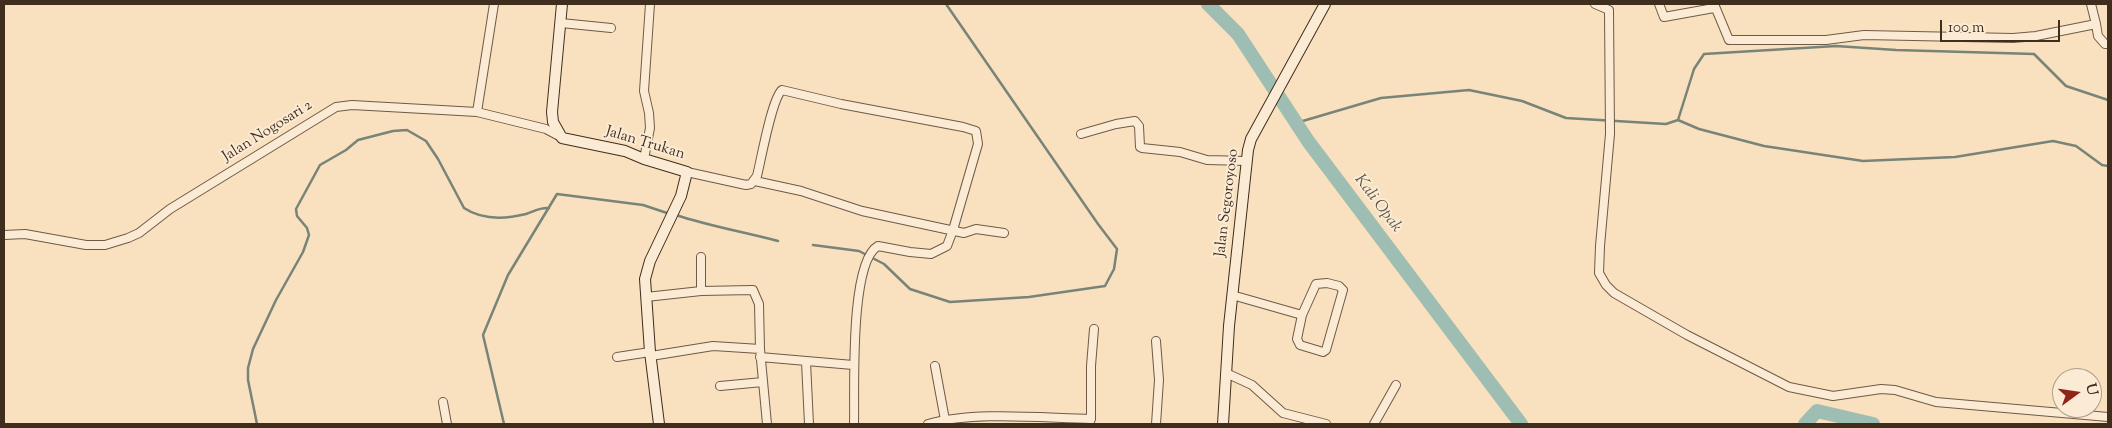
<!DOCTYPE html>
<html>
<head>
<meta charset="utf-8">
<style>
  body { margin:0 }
  #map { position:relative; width:2112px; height:428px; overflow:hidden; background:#f9e0bf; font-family:"Sorts Mill Goudy",serif }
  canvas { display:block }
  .frame { position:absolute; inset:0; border:5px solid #3f2e1d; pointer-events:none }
  .north { position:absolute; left:2052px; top:368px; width:50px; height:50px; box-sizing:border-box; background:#fbebd5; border:1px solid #b09f8b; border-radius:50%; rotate:76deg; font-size:14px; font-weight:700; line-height:20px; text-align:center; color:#3f2e1d }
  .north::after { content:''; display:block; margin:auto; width:18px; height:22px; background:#8f2418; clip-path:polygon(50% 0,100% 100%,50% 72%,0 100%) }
  .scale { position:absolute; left:1940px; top:20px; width:120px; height:22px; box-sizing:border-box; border:2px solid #3f2e1d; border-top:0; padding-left:6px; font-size:15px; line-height:18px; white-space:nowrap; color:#3f2e1d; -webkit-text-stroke:4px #fbebd5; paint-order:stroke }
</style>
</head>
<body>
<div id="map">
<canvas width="2112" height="428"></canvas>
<div class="frame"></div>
<div class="north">U</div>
<div class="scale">100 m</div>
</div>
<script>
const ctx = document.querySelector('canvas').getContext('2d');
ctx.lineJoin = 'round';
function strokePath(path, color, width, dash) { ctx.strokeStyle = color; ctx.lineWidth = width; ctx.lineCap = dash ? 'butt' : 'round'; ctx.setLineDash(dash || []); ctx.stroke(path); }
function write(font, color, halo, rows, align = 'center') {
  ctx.font = font + ' "Sorts Mill Goudy",serif'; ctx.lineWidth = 4; ctx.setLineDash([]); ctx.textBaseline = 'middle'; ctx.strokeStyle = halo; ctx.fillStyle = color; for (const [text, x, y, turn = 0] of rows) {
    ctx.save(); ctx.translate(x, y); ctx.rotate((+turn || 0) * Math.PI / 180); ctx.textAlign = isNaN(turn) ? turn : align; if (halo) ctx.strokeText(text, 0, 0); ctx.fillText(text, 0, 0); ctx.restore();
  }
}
strokePath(new Path2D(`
  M1678,120l16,-51 10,-15 132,-8 60,4 138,4 32,32 42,14
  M1296,123l85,-25 88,-8 53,11 44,17 100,6 12,-4 21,9 65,17 99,15 92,-4 98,-16 23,5 26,19 6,1
  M676,215c33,11 68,17 102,26
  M813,245l46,6 25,13 26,25 40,13 79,-5 76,-11 9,-17 3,-20 -19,-25 -152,-220
  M257,424l-9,-44v-12l5,-19 23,-49 27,-48 6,-17 -2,-7 -10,-12 -1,-7 24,-44 26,-15 12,-10 35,-9 14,-1 19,11 12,18 26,49c18,12 42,11 62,6 9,-3 14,-7 23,-6
  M504,424l-21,-89 25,-60 49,-81 86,11 27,9`), '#788477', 2.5);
strokePath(new Path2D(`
  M1208,4l30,30 70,107 213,283
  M1805,424l12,-13 56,13`), '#9ebdb3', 14);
const street = new Path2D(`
  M1595,4l14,6 1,124 -10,112 -1,27 7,12 8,8 73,42 102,52 44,9 48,-7 14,1 41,12 172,15
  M1659,4l5,13 50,-9
  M1714,4l15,36h97l38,-5 149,3 23,-2 60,-12 2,12 7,8h3
  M2091,4l5,20
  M561,23l50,5
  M477,112l17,-108
  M1081,134l35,-10 19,-3 4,5 1,21 2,1 38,4 27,8 39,1
  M644,159l6,-31 -1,-15 -5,-22 6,-87
  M687,172l59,13 5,-1 6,-8c4,-16 15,-78 25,-86l59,14 122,23 13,4 2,13 -25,86 -6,16 -16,8 -21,-2 -32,-6c-29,16 -23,146 -24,178
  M755,181l46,10 61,20 102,22 12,-4 28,4
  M4,235l21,-1 61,11h19l23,-7 11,-5 31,-24 166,-102 16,-2 125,7 69,17 15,8
  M701,257v34
  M1327,283l12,3 4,4 -17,60 -3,2 -23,-7 -3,-6 5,-24 14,-31z
  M1232,295l70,20
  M646,297l55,-6 52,-1 6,14 1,45 7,75
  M651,356l62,-10 47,3
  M617,357l33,-5
  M760,357l93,8
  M806,362l3,62
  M935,366l10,54
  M1226,373l26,12 31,28 43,11
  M720,386l43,-4
  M443,402l4,22
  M928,424c47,-13 113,-6 163,-5
  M1089,424l2,-5v-53l3,-37
  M1156,424l3,-44 -3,-39
  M1374,424l22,-39`);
const secondary = new Path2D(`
  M562,4l-10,108 1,10 9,16 63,13 19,8 43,13 -6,24 -31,65 -5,18 5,73 9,72
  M1223,424l6,-98 19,-176 3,-11 74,-135`);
strokePath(street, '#6e5a46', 10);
strokePath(secondary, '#3f2e1d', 12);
strokePath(street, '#fbebd5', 8);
strokePath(secondary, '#fbebd5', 10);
write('15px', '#3f2e1d', '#fbebd5', [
  ["Jalan Nogosari 2",268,132,-32],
  ["Jalan Trukan",645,144,17],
  ["Jalan Segoroyoso",1228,203,-83]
]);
write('italic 16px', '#575242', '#fbebd5', [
  ["Kali Opak",1377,204,53]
]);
</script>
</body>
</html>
